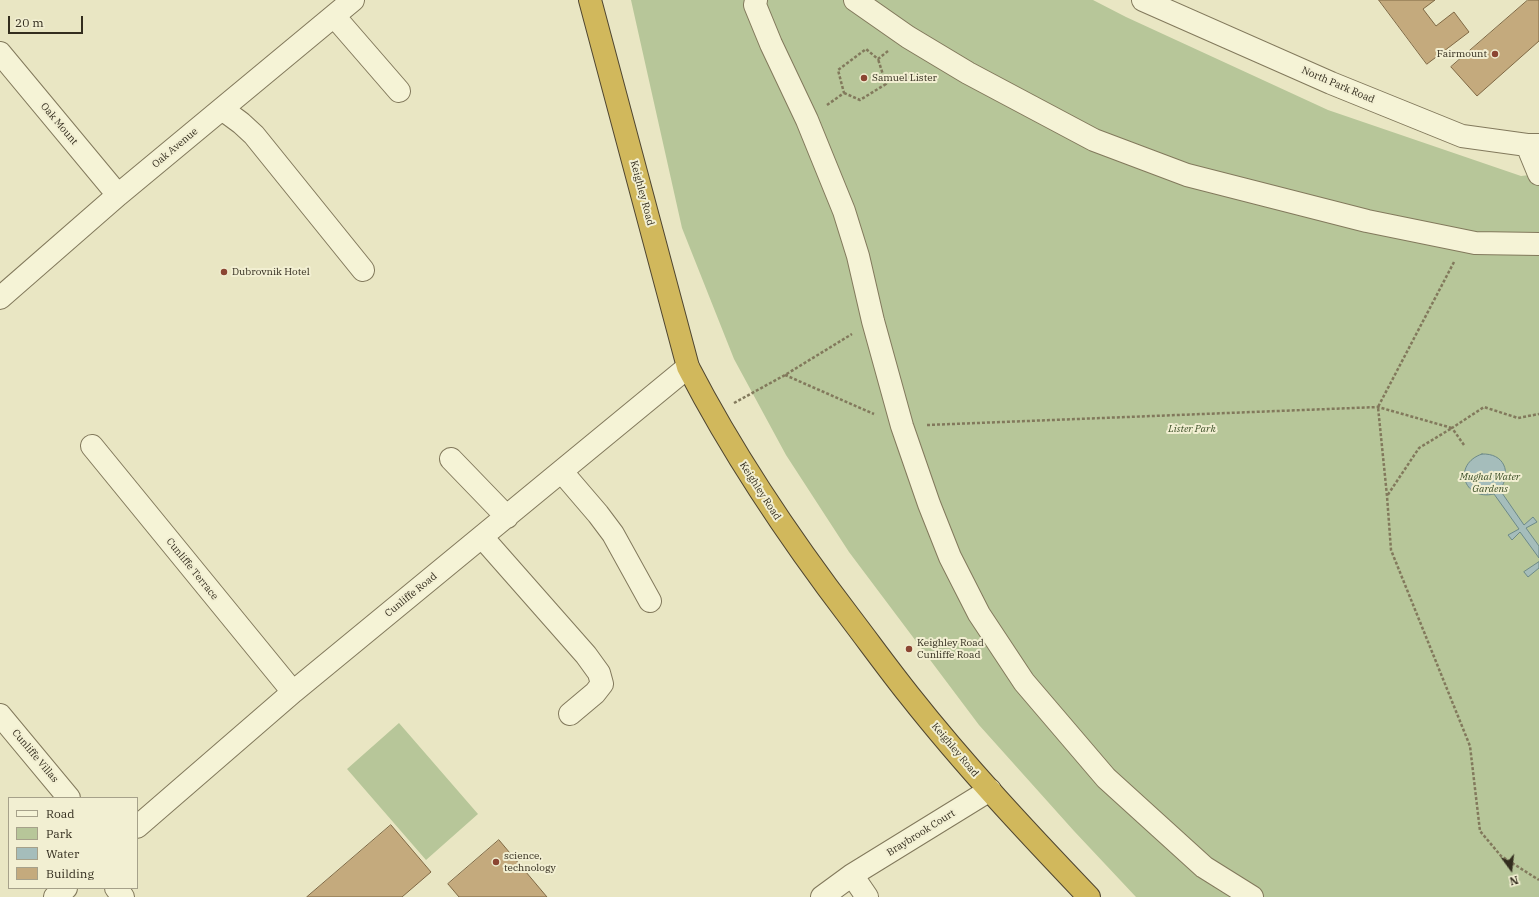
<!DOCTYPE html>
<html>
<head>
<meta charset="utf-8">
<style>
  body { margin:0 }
  #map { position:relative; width:1539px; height:897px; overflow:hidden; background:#e9e6c3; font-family:"IBM Plex Serif",serif }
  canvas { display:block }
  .legend { position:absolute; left:8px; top:797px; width:130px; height:92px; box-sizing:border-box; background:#f2efd2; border:1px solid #a6a18a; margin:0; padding:5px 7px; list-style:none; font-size:12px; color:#332d1e }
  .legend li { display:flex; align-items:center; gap:8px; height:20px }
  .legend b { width:20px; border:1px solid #a6a18a }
  .north { position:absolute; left:1491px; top:849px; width:40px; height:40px; -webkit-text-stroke:3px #f2efd2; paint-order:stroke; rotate:165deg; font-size:11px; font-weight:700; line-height:16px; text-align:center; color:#332d1e }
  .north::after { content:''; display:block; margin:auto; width:14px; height:18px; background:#332d1e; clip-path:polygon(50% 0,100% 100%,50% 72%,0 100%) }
  .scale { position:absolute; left:8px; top:16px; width:75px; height:18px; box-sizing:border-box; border:2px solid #332d1e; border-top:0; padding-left:5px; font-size:12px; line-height:14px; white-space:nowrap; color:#332d1e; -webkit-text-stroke:3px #f2efd2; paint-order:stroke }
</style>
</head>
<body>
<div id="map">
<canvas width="1539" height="897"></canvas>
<ul class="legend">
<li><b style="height:5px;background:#f5f3d6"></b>Road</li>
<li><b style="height:11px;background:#b7c699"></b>Park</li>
<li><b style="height:11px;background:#a5bdbb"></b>Water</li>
<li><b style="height:11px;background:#c4aa7d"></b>Building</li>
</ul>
<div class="north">N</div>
<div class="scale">20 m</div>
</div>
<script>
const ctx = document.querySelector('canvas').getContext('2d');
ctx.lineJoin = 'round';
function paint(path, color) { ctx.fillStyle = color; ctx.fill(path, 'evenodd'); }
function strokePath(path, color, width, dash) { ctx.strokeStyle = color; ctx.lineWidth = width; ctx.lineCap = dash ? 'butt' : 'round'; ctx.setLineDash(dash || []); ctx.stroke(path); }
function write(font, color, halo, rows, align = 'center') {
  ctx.font = font + ' "IBM Plex Serif",serif'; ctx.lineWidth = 4; ctx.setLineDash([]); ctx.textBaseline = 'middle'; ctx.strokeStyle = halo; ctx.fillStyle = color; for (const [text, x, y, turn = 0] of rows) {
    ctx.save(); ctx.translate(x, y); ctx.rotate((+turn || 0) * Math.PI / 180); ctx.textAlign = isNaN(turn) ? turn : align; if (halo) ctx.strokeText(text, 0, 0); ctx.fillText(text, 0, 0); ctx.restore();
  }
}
paint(new Path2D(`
  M631,0h462l33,17 202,93 193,66 18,-2v723h-403l-62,-66 -95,-106 -130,-173 -63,-97 -52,-96 -52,-131z
  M399,723l79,91 -52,46 -79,-91z`), '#b7c699');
const water = new Path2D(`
  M1482,454c22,-1 30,18 18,36l24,35 9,-8 4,5 -11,6 13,18v12l-19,-26 -8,8 -4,-5 11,-6 -25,-35c-31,7 -42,-30 -12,-40z
  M1539,562v6l-11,9 -4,-5z`);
paint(water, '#a5bdbb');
strokePath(water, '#6d8a89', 1);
const building = new Path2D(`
  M1379,0h56l-12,9 13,17 18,-14 15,20 -42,32z
  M1528,0h11v41l-62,55 -26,-29z
  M391,825l40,47 -29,25h-95z
  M499,840l48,57h-88l-11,-13z`);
paint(building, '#c4aa7d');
strokePath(building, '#7f6844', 1);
const minor = new Path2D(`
  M756,0l-1,5 16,39 36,76 37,91 14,45 15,65 29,105 27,78 21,53 29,57 45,68 82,96 98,89 48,30
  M855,0l53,37 60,36 126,67 93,35 180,46 108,22 64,1
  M1143,0l188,83 131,53 65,9h12
  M334,16l65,75
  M0,53l118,142
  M222,109l19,14 13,12 109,135
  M1527,145l12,29
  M0,298l118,-103 235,-195
  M92,446l201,246
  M451,459l56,58
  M562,472l36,42 15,20 37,67
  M482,537l104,118 13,18 3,11 -7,9 -25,21
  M0,715l69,83
  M137,827l156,-135 395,-325
  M852,875l15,22
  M116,888l7,9
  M55,897l11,-9
  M822,897l30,-22 138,-85`);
const highway = new Path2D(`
  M590,0l98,367c47,91 102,172 164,253 19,25 37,50 57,75 56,71 118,137 180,202`);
strokePath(minor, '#82795c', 24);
strokePath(highway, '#504630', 24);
strokePath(new Path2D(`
  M844,93l16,7 26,-16 -8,-25
  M827,105l17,-12 -6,-23 28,-21 12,10 10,-8
  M1454,262l-76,145 9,89 4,54 79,196 10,85 21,25 38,24
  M785,375l89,39
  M734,403l51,-28 67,-41
  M927,425l451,-18 74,21 -33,20 -32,48
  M1464,445l-12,-17 32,-21 34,11 21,-4`), '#82795c', 2.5, [3, 2]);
strokePath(minor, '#f5f3d6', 22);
strokePath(highway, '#d1b85c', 22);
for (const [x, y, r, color] of [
  [1495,54,4,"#8b4532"],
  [864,78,4,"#8b4532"],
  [224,272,4,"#8b4532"],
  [909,649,4,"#8b4532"],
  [496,862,4,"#8b4532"]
]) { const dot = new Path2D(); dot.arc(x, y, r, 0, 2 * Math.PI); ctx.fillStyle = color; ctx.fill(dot); strokePath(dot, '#f2efd2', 1.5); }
write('10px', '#332d1e', '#f2efd2', [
  ["Fairmount",1487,54,"right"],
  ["Samuel Lister",872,78],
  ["Dubrovnik Hotel",232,272],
  ["Keighley Road",917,643],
  ["Cunliffe Road",917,655],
  ["science,",504,856],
  ["technology",504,868]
], 'left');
write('10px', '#332d1e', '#f2efd2', [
  ["North Park Road",1338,85,23],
  ["Oak Mount",59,124,50],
  ["Oak Avenue",175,148,-40],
  ["Keighley Road",642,193,75],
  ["Keighley Road",760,491,57],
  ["Cunliffe Terrace",192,569,51],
  ["Cunliffe Road",411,595,-39],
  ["Keighley Road",955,750,50],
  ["Cunliffe Villas",35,756,50],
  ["Braybrook Court",921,833,-32]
]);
write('italic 10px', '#3b4e27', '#f2efd2', [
  ["Lister Park",1192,429],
  ["Mughal Water",1490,477],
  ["Gardens",1490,489]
]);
</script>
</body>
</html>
